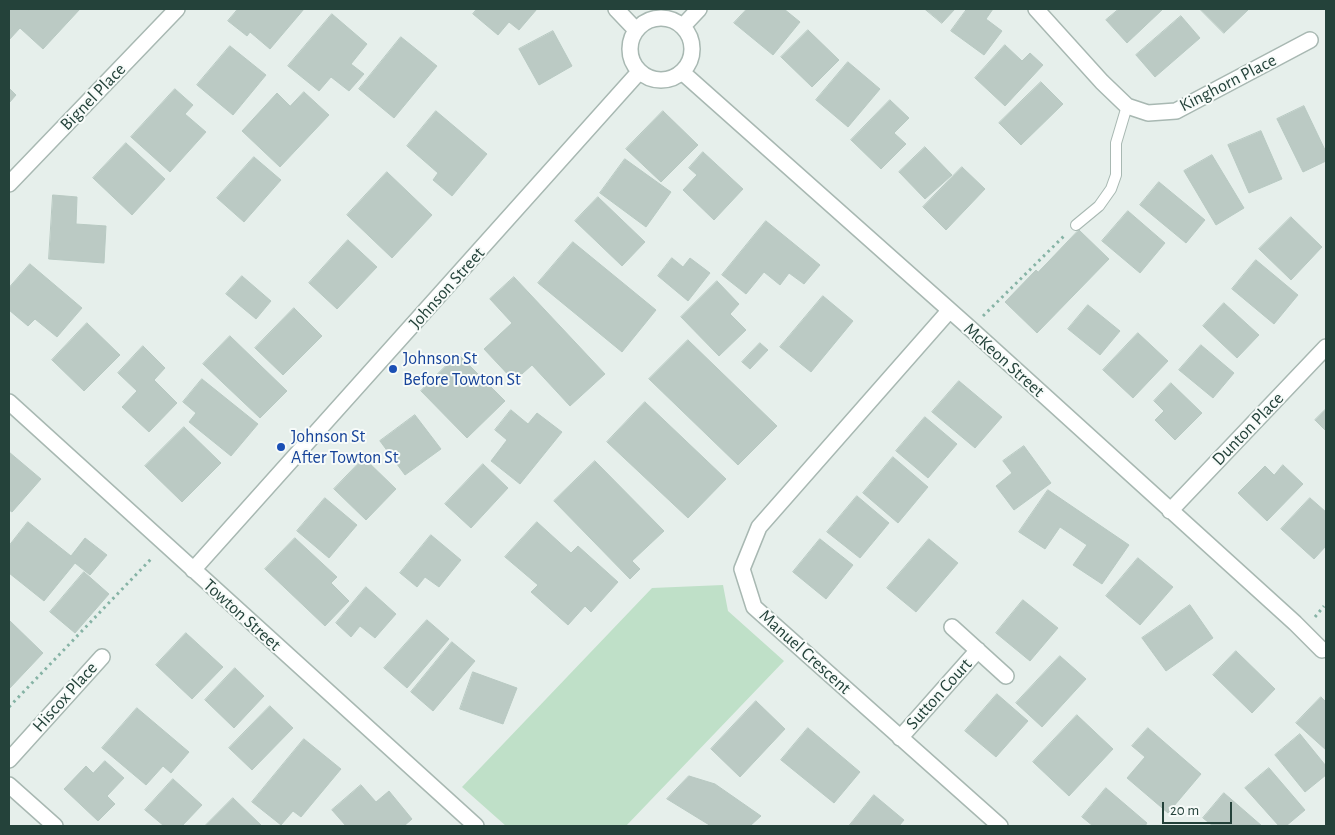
<!DOCTYPE html>
<html>
<head>
<meta charset="utf-8">
<style>
  body { margin:0 }
  #map { position:relative; width:1335px; height:835px; overflow:hidden; background:#e6efeb; font-family:"Alegreya Sans",sans-serif }
  canvas { display:block }
  .frame { position:absolute; inset:0; border:10px solid #24423a; pointer-events:none }
  .scale { position:absolute; left:1162px; top:802px; width:70px; height:22px; box-sizing:border-box; border:2px solid #24423a; border-top:0; padding-left:6px; font-size:15px; line-height:18px; white-space:nowrap; color:#24423a; -webkit-text-stroke:4px #f7fbf9; paint-order:stroke }
</style>
</head>
<body>
<div id="map">
<canvas width="1335" height="835"></canvas>
<div class="frame"></div>
<div class="scale">20 m</div>
</div>
<script>
const ctx = document.querySelector('canvas').getContext('2d');
ctx.lineJoin = 'round';
function paint(path, color) { ctx.fillStyle = color; ctx.fill(path, 'evenodd'); }
function strokePath(path, color, width, dash) { ctx.strokeStyle = color; ctx.lineWidth = width; ctx.lineCap = dash ? 'butt' : 'round'; ctx.setLineDash(dash || []); ctx.stroke(path); }
function write(font, color, halo, rows, align = 'center') {
  ctx.font = font + ' "Alegreya Sans",sans-serif'; ctx.lineWidth = 4; ctx.setLineDash([]); ctx.textBaseline = 'middle'; ctx.strokeStyle = halo; ctx.fillStyle = color; for (const [text, x, y, turn = 0] of rows) {
    ctx.save(); ctx.translate(x, y); ctx.rotate((+turn || 0) * Math.PI / 180); ctx.textAlign = isNaN(turn) ? turn : align; if (halo) ctx.strokeText(text, 0, 0); ctx.fillText(text, 0, 0); ctx.restore();
  }
}
paint(new Path2D(`
  M723,585l5,26 56,50 -158,165h-120l-44,-39 190,-199z`), '#bfe0c8');
const building = new Path2D(`
  M9,9h18l2,1 1,-1h50l-37,40 -23,-21 -11,12z
  M238,9h66l-34,40 -20,-17 -3,4 -19,-15z
  M477,9h60l-18,21 -10,-8 -11,13 -25,-21z
  M747,9h37l16,13 -27,33 -39,-32z
  M925,9h30l-13,14z
  M967,9h26l-7,10 16,12 -18,24 -33,-24z
  M1119,9h44l-36,34 -21,-23z
  M1200,9h49l-25,24z
  M332,14l35,30 -16,20 13,10 -15,17 -18,-14 -12,14 -31,-25z
  M1181,16l19,22 -45,39 -19,-22z
  M808,30l31,30 -27,27 -31,-30z
  M553,31l19,35 -33,19 -20,-36z
  M401,37l36,29 -43,52 -35,-29z
  M1005,45l17,16 8,-8 13,12 -38,41 -30,-28z
  M230,46l36,29 -33,40 -36,-30z
  M848,62l32,27 -32,38 -32,-27z
  M1041,82l22,22 -42,41 -22,-22z
  M9,88l7,7 -7,8z
  M175,89l18,16 -8,9 21,18 -36,40 -39,-35z
  M304,92l25,23 -49,52 -38,-36 35,-38 13,13z
  M890,100l19,18 -15,15 12,11 -25,25 -30,-29z
  M1304,106l22,46v9l-23,11 -26,-53z
  M436,111l51,43 -35,42 -19,-16 5,-7 -31,-27z
  M663,111l35,34 -37,37 -35,-33z
  M1261,131l21,48 -33,14 -21,-48z
  M126,143l39,36 -33,36 -39,-37z
  M925,147l27,28 -27,24 -26,-27z
  M703,152l40,37 -29,31 -31,-30 14,-15 -8,-7z
  M1212,155l32,53 -28,17 -32,-54z
  M254,157l27,23 -37,42 -27,-24z
  M625,159l46,33 -25,35 -46,-34z
  M962,167l23,22 -39,41 -23,-23z
  M387,172l45,43 -40,43 -45,-43z
  M1159,182l46,38 -19,23 -46,-38z
  M53,195l24,2 -1,27 30,2 -2,37 -55,-4z
  M598,197l47,45 -23,24 -47,-45z
  M1128,211l37,32 -25,30 -38,-32z
  M1291,217l31,30 -31,33 -32,-31z
  M766,221l54,44 -16,19 -15,-11 -9,12 -16,-13 -18,22 -24,-19z
  M1079,230l30,29 -72,74 -32,-31 31,-32 2,2z
  M348,240l29,27 -40,42 -28,-26z
  M573,242l83,68 -34,42 -84,-69z
  M672,258l11,9 7,-9 20,15 -22,28 -30,-25z
  M1256,260l42,35 -24,29 -42,-35z
  M30,264l52,44 -25,29 -22,-18 -7,7 -19,-16v-22z
  M242,276l29,25 -15,18 -30,-25z
  M514,277l91,97 -35,32 -38,-41 -18,16 -30,-32 28,-26 -22,-24z
  M717,281l22,23 -9,10 16,16 -27,26 -38,-39z
  M823,296l30,25 -42,51 -31,-25z
  M1224,303l35,32 -22,23 -34,-32z
  M1088,305l32,26 -20,24 -32,-26z
  M294,308l28,28 -39,39 -28,-27z
  M87,323l33,32 -36,36 -32,-31z
  M1138,333l30,28 -35,37 -30,-28z
  M230,336l57,55 -27,27 -57,-54z
  M688,340l89,86 -39,39 -89,-86z
  M760,343l8,7 -18,19 -8,-7z
  M1201,345l33,28 -21,25 -34,-28z
  M143,346l22,22 -11,12 23,23 -28,29 -27,-25 15,-16 -19,-18z
  M458,354l47,47 -38,37 -46,-47z
  M202,379l56,45 -27,32 -42,-34 7,-9 -13,-11z
  M959,381l43,36 -27,31 -43,-36z
  M1171,383l31,30 -27,27 -20,-20 9,-9 -10,-10z
  M645,402l81,77 -38,39 -81,-76z
  M1326,409v22l-11,-11z
  M511,410l17,14 9,-11 25,19 -42,52 -29,-23 16,-21 -12,-10z
  M415,415l26,34 -36,26 -25,-34z
  M925,417l32,27 -29,34 -32,-27z
  M184,427l37,36 -39,39 -37,-36z
  M1024,446l27,37 -37,27 -18,-24 16,-13 -9,-12z
  M9,452l32,27 -29,33 -3,-2z
  M893,457l35,30 -30,36 -35,-30z
  M364,458l32,31 -30,31 -32,-31z
  M595,461l69,70 -32,30 8,8 -10,10 -76,-78z
  M483,464l25,24 -37,40 -26,-24z
  M1283,465l20,19 -36,37 -29,-28 27,-27 9,9z
  M1048,490l81,55 -27,39 -29,-19 14,-20 -27,-18 -15,22 -26,-17z
  M857,496l32,27 -29,35 -33,-26z
  M325,498l32,27 -28,33 -32,-27z
  M1310,498l16,14v34l-12,13 -33,-30z
  M28,522l43,34 14,-18 22,17 -17,20 -15,-12 -31,38 -35,-28v-27z
  M537,522l34,31 7,-7 40,36 -27,30 -6,-6 -17,19 -37,-33 7,-7 -33,-28z
  M431,535l30,25 -22,27 -14,-10 -8,10 -17,-14z
  M295,538l42,39 -6,6 18,18 -24,25 -60,-57z
  M820,539l33,26 -27,34 -33,-27z
  M929,539l29,24 -42,49 -29,-24z
  M1138,558l35,29 -33,38 -34,-29z
  M84,572l25,22 -34,39 -25,-21z
  M366,587l30,27 -21,24 -15,-12 -9,11 -15,-14z
  M1023,600l35,28 -28,33 -34,-28z
  M1190,605l23,33 -47,33 -24,-33z
  M9,620l34,33 -34,36z
  M427,620l22,19 -42,49 -23,-20z
  M186,633l37,34 -31,32 -36,-34z
  M452,642l23,19 -42,50 -22,-19z
  M1236,651l39,38 -23,24 -39,-38z
  M1060,656l26,23 -44,48 -26,-24z
  M235,668l29,28 -30,32 -29,-28z
  M473,672l44,16 -14,36 -43,-15z
  M997,694l31,27 -32,36 -31,-26z
  M1321,697l5,5v48l-30,-27z
  M756,701l29,28 -45,48 -29,-28z
  M270,706l23,22 -41,42 -23,-22z
  M137,708l52,44 -18,21 -8,-7 -17,19 -44,-37z
  M1077,715l36,34 -44,47 -36,-34z
  M808,728l52,44 -26,31 -53,-43z
  M1148,728l53,46 -33,39 -41,-35 18,-21 -13,-11z
  M1300,734l26,32v9l-21,17 -30,-37z
  M304,739l37,30 -40,48 -8,-6 -12,14 -29,-23z
  M105,761l19,17 -17,18 8,8 -17,17 -34,-32 22,-23 7,7z
  M1269,768l36,42 -19,16h-7l-34,-38z
  M689,776l26,8 46,32 -11,10h-39l-44,-27z
  M173,779l29,26 -20,21h-18l-19,-16z
  M361,785l15,17 13,-11 23,28 -8,7h-58l-14,-16z
  M1106,788l41,35 -2,3h-52l-11,-9z
  M1224,793l38,33h-49l-10,-8z
  M874,795l30,25 -5,6h-50z
  M233,798l29,28h-57z`);
paint(building, '#bbcac4');
strokePath(building, '#b8c9c2', 1);
const lane = new Path2D(`
  M1076,225l23,-19 12,-17 5,-14v-32l11,-37`);
const street = new Path2D(`
  M616,9l20,21
  M1036,9l66,73 25,24 21,7 28,-2 134,-71
  M630 49a31 31 0 1 1 62 0a31 31 0 1 1-62 0Z
  M683,26l16,-17
  M682,72l290,258 323,293 27,27
  M9,184l168,-175
  M949,311l-190,216 -17,42 12,38 246,219
  M9,402l467,424
  M1170,511l156,-164
  M193,570l446,-498
  M952,627l54,49
  M900,738l78,-88
  M9,760l93,-103
  M9,785l46,41`);
strokePath(lane, '#a8b8b2', 12);
strokePath(street, '#a8b8b2', 18);
strokePath(new Path2D(`
  M983,316l81,-80
  M1315,617l9,-11
  M9,707l143,-149`), '#86b3a5', 3, [2.5, 4]);
strokePath(lane, '#fff', 10);
strokePath(street, '#fff', 15);
for (const [x, y, r, color] of [
  [393,369,5,"#1a4fb4"],
  [281,447,5,"#1a4fb4"]
]) { const dot = new Path2D(); dot.arc(x, y, r, 0, 2 * Math.PI); ctx.fillStyle = color; ctx.fill(dot); strokePath(dot, '#f7fbf9', 2); }
write('18px', '#24423a', '#f7fbf9', [
  ["Kinghorn Place",1228,83,-27],
  ["Bignel Place",93,97,-46],
  ["Johnson Street",447,288,-48],
  ["McKeon Street",1004,360,42],
  ["Dunton Place",1248,429,-46],
  ["Towton Street",242,615,42],
  ["Manuel Crescent",805,652,42],
  ["Sutton Court",939,694,-48],
  ["Hiscox Place",65,697,-48]
]);
write('18px', '#164399', '#f7fbf9', [
  ["Johnson St",403,359],
  ["Before Towton St",403,380],
  ["Johnson St",291,437],
  ["After Towton St",291,458]
], 'left');
</script>
</body>
</html>
